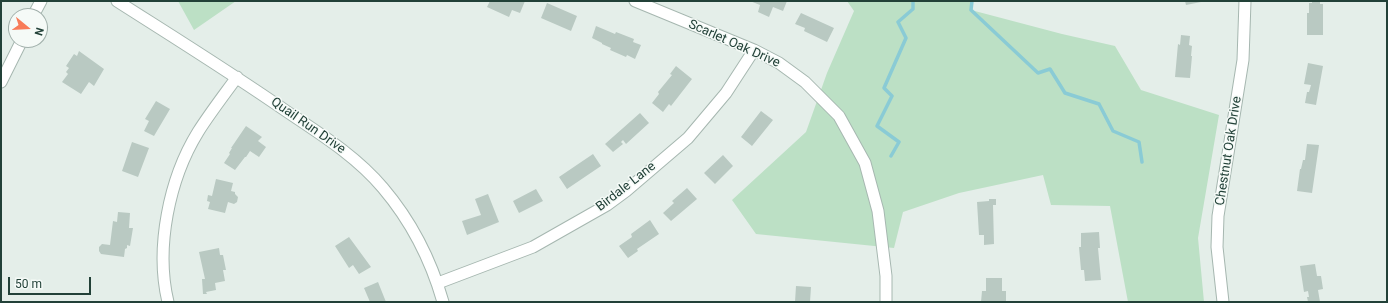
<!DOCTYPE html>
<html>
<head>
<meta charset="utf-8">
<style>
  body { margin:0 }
  #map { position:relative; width:1388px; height:303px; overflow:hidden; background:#e4eee9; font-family:Roboto,sans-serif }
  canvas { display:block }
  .frame { position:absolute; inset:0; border:2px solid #224138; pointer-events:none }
  .north { position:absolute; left:8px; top:8px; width:40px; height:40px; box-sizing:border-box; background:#f5faf7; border:1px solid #a1b0ab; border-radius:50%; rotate:108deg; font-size:11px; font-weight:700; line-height:16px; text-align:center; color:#224138 }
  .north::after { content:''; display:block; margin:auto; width:14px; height:18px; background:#f87b58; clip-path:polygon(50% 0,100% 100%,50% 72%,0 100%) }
  .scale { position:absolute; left:8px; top:277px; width:83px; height:18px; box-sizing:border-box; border:2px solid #224138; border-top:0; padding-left:5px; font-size:12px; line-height:14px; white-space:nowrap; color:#224138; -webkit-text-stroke:3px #f5faf7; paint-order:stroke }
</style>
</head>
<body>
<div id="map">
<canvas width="1388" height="303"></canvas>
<div class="frame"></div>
<div class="north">N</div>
<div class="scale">50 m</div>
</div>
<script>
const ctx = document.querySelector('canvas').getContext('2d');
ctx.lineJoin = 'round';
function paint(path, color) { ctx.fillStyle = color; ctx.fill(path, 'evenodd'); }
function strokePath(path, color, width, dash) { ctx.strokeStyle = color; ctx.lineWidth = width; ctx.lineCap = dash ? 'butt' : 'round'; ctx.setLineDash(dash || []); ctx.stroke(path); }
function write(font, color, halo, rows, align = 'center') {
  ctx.font = font + ' Roboto,sans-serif'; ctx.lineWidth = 3; ctx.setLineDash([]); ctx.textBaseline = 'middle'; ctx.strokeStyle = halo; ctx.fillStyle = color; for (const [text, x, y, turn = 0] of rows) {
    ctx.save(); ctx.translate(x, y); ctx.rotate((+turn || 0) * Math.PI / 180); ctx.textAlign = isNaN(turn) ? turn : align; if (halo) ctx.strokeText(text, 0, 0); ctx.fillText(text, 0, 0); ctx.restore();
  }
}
paint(new Path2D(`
  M178,1h58l-42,29z
  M847,1h125l-1,9 91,24 53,12 26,44 78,25 -21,123 6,64h-76l-18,-96 -59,-1 -8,-30 -84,18 -56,19 -9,36 -138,-14 -24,-34 74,-68 21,-59 27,-62z`), '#bce0c5');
strokePath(new Path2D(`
  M972,1l-1,9 67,63 12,-4 15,24 34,11 14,27 26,11 3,20
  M891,156l8,-14 -22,-16 15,-30 -8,-8 22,-50 -8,-16 15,-13v-8`), '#8acbd5', 3.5);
paint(new Path2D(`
  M490,1h35l-5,12 -8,-3 -3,7 -22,-10z
  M750,1h37l-4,10 -10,-4 -4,10 -11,-5 2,-7z
  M1185,1h16v1l-15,3z
  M1312,1h8v3h3v31h-16v-22h2v-10h3z
  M547,3l30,13 -6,15 -30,-13z
  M801,13l33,15 -7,14 -23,-11 1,-3 -10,-4z
  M596,26l19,8 1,-2 18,7 -1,3 8,3 -6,14 -8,-4 -1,2 -16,-7 1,-2 -9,-4v-1l-10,-5z
  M1181,35l9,1 -1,9 3,1 -1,10h1l-2,22 -15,-1 3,-33 2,1z
  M79,51l25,18 -10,17 -5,-4 -8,12 -19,-12 6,-8 -2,-2 3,-4 -3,-2 8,-12 3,2z
  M1308,63l15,3 -7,39 -11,-2 2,-11h2l2,-7 -7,-1z
  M676,66l16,13 -21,27 -2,-2 -6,8 -11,-9 7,-9 -1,-2 14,-17 -2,-1z
  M156,101l14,8 -16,27 -10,-5 5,-10 -4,-2z
  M761,111l12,9 -21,26 -11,-9z
  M640,113l9,10 -23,21 -3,-4 -2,2 2,2 -10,8 -8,-8z
  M246,126l16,11 -4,4 8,6 -7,10 -9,-6 -4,6h-1l-10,13 -11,-7 6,-9 -1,-1 3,-5h-1z
  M132,142l17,6 -11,29 -16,-6z
  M1307,144l12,1 -7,48 -15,-2 3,-22h1l2,-9h2z
  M593,154l8,12 -34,23 -8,-12z
  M723,155l10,11 -18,18 -11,-11z
  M216,179l17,4 -2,8 4,1v2l3,3 -1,5 -3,2 -6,-2 -3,11 -17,-4 2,-7 -3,-1 1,-6 4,1z
  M687,188l10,11 -26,22 -8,-8 11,-10 -2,-2z
  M536,189l7,12 -24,12 -6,-12z
  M488,194l11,28 -32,13 -5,-14 19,-6 -6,-16z
  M989,199h7v6h-3l1,39 -10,1v-10h-5l-2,-33 12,-1z
  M118,212l12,1 -1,15h4l-3,18 -3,-1v3l-2,1 -1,8 -23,-3 -2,-3v-4l3,-3 8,1 3,-24 4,1z
  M650,220l9,14 -22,15 1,2 -10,7 -9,-12 13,-9 -1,-3z
  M1099,232l1,16h-2l3,32 -16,1 -1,-11h-3l-2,-23h2v-14z
  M349,237l22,30 -12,7 -6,-9 -4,3 -14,-22z
  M219,248l1,7h3l3,15h-3l2,11 -10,2 1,7 -10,2 1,2h-4l-1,-15h3l-6,-27z
  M1315,264l2,12h4l2,13 -5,1 2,12h-12l-1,-5h2l-1,-6 -4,1 -4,-26z
  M986,278h16v13h4v11h-25l1,-11h4z
  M378,282l8,20h-16l-6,-14z
  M796,286l15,1 -1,15h-15z`), '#b9c9c2');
const minor = new Path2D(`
  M117,1c58,37 116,73 172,112 33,22 68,44 94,75 28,33 48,72 60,114
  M635,1l119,49 25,13 26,19 34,34 26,47 13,48 8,65v26
  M33,16l8,-15
  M1,82l21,-42
  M438,283l95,-36 74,-42 19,-14 62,-53 38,-45 28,-43
  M168,302c-13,-54 1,-123 30,-170 12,-19 26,-37 39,-55
  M1223,302l-6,-55 1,-31 25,-156 2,-59`);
strokePath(minor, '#a6b7b0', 13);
strokePath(minor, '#fff', 11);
write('13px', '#224138', '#f5faf7', [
  ["Scarlet Oak Drive",734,44,24],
  ["Quail Run Drive",308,126,35],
  ["Chestnut Oak Drive",1229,151,-81],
  ["Birdale Lane",626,187,-38]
]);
</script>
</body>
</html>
